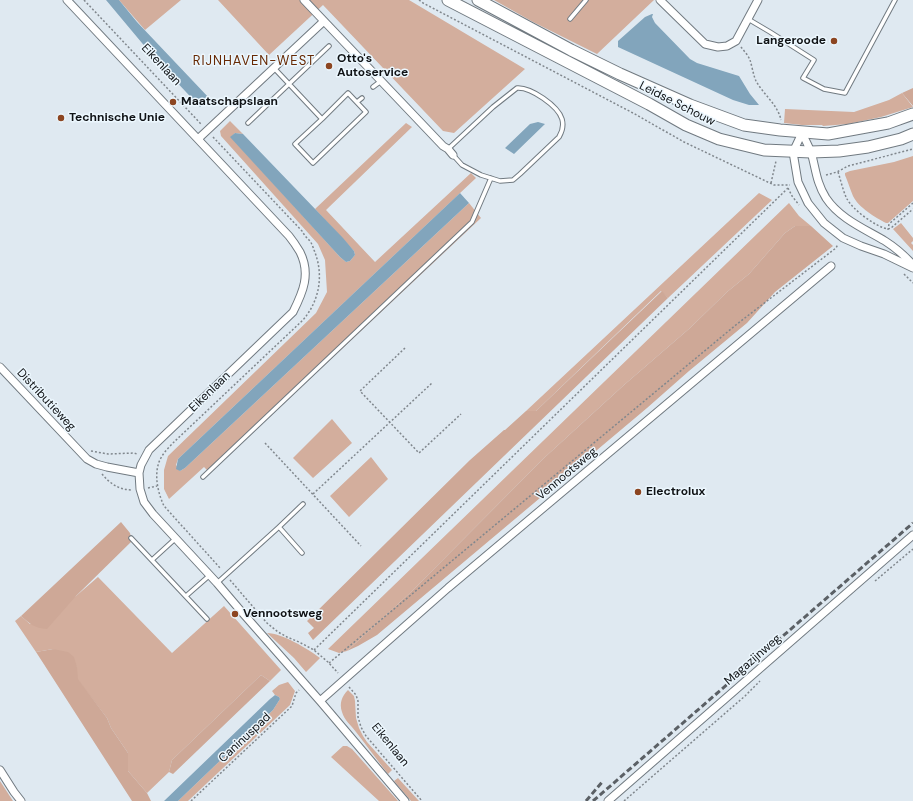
<!DOCTYPE html>
<html>
<head>
<meta charset="utf-8">
<style>
  body { margin:0 }
  canvas { display:block; background:#dfe9f1 }
</style>
</head>
<body>
<canvas width="913" height="801"></canvas>
<script>
const ctx = document.querySelector('canvas').getContext('2d');
ctx.lineJoin = 'round';
function paint(path, color) { ctx.fillStyle = color; ctx.fill(path, 'evenodd'); }
function strokePath(path, color, width, dash) { ctx.strokeStyle = color; ctx.lineWidth = width; ctx.lineCap = dash ? 'butt' : 'round'; ctx.setLineDash(dash || []); ctx.stroke(path); }
function write(font, color, halo, rows, align = 'center') {
  ctx.font = font + ' "DM Sans",sans-serif'; ctx.lineWidth = 3; ctx.setLineDash([]); ctx.textBaseline = 'middle'; ctx.strokeStyle = halo; ctx.fillStyle = color; for (const [text, x, y, turn = 0] of rows) {
    ctx.save(); ctx.translate(x, y); ctx.rotate((+turn || 0) * Math.PI / 180); ctx.textAlign = isNaN(turn) ? turn : align; if (halo) ctx.strokeText(text, 0, 0); ctx.fillText(text, 0, 0); ctx.restore();
  }
}
paint(new Path2D(`
  M119,0h62l-36,30z
  M218,0h191l116,69 -71,64 -11,-2 -120,-126 -54,50z
  M494,0h160l-57,54 -64,-32z
  M902,93l11,14 -32,10 -33,7 -25,2 -1,-1h-20l-18,-2 1,-14 69,3 35,-12z
  M230,121l13,13 -8,-1 -4,4 109,120 6,5 4,-1 5,-6 -1,-4 -39,-42 91,-86 6,4 -86,83 49,52 96,-89 5,5 -298,281 -2,6 4,6 5,-3 284,-265 12,15 -271,255 -6,-6 -35,32 -5,-10v-19l4,-14 148,-143 11,-21 -2,-32 -7,-16 -97,-108 -1,-5z
  M913,156v45l-25,22h-2c-10,-5 -28,-16 -33,-27 -3,-7 -5,-14 -8,-21v-2l5,-2 44,-9z
  M759,193l13,7 -104,98 -7,-7 -126,121 -9,-1z
  M789,203l10,13 12,10h-16l-10,7 -36,41 -22,18 -37,36 -66,57 -80,73 -132,133 -65,60 -8,2 -11,-4z
  M901,223l12,15v3l-2,2 2,2v6l-20,-22z
  M332,419l20,24 -39,35 -20,-20z
  M371,457l17,22 -39,38 -19,-21z
  M98,577l74,76 52,-47 57,64 -11,11 -9,-6 -89,85 -3,12 -22,21 -19,-22v-18l-17,-25 -4,-10 -30,-39v-12l-24,-18 -17,3 -21,-31 6,-5 9,8 46,-28z
  M267,633c15,0 41,16 53,25l-14,14 -12,-14z
  M288,682l7,9 -5,14 -102,96h-10l95,-91 7,-11 -1,-2 -4,-2 -3,-4 7,-6z
  M348,690l6,6 1,5 1,17 3,10 4,8 4,6 25,28 -4,4c-11,-14 -21,-28 -32,-42 -5,-7 -12,-12 -14,-20 -3,-9 0,-16 6,-22z
  M343,746h4l5,3 46,52h-19l-48,-44z
  M398,778l21,23h-8l-17,-20z
  M0,781l13,20h-13z`), '#d3ae9d');
paint(new Path2D(`
  M913,88v18l-11,-13z
  M795,226h16l22,20 -58,46 -28,31 -58,48 -42,37 -270,227 -19,11 -11,5 65,-60 132,-133 80,-73 66,-57 37,-36 22,-18 36,-41z
  M662,291l6,7 -355,342 -5,-7 6,-5 -7,-7 163,-161 34,-30h1l21,-19h10z
  M121,522l9,11 2,8 -56,55 -29,33c-13,-1 -17,-5 -26,-13z
  M53,649l15,3 6,5 3,10 1,12 29,39 4,10 17,25v18l19,22 4,8h-19l-96,-149z
  M261,675l9,6 -97,93 -4,-2 3,-12z`), '#cea897');
paint(new Path2D(`
  M106,0h13l18,22 73,77 -10,8 -43,-46z
  M652,14h1l-1,3 3,6 35,36 7,4 42,13 11,18 9,11h-10l-16,-5 -115,-53v-6l27,-24z
  M538,122l7,2 -31,30 -9,-6 25,-24z
  M235,133l8,1 100,104 11,13 1,4 -5,6 -4,1 -6,-5 -110,-120z
  M460,193l9,10 -284,265 -5,3 -4,-2 2,-10z
  M275,695l4,2 1,2 -7,11 -95,91h-14l106,-102z`), '#82a5bc');
const lane = new Path2D(`
  M570,19l16,-19
  M748,19l22,13 44,28 -11,18 21,11 21,4 50,-93
  M274,68l48,51 26,-26 18,19 -53,51 -18,-19 27,-25
  M373,87l8,-6
  M357,102l5,-4
  M248,123l81,-77
  M448,149l45,-42 24,-19c14,-1 41,18 45,31 2,7 0,13 -3,18l-39,37 -7,6 -13,1 -19,-6 -19,-10 -9,-10
  M203,477l269,-255 19,-44
  M279,527l24,-23
  M131,538l76,81
  M152,560l23,-21
  M217,583l62,-56 23,26
  M186,596l24,-21`);
const street = new Path2D(`
  M67,0l222,236c4,5 8,11 11,16 11,22 3,40 -7,60l-144,138 -8,15 -2,8 1,16 4,13 9,12 64,69 23,27 80,91 85,100
  M304,0l139,146 5,3 5,6
  M660,0l45,44 13,3 9,-1 9,-5 22,-41
  M802,133l-9,19 5,30 10,21 16,20 19,15 18,8 23,8 29,14
  M802,133c3,6 6,12 9,19 5,17 5,30 15,46 14,21 39,31 59,43 11,7 20,15 28,24
  M198,139l126,-118
  M0,367l87,92 9,5 11,3 32,6
  M320,701l128,-113 383,-322
  M0,770l14,22 7,9
  M608,801l305,-266`);
const secondary = new Path2D(`
  M448,0l201,104 37,21 33,14 45,11 47,2 28,-1 29,-4 33,-8 12,-5
  M478,0l93,50 49,24 70,31 54,20 36,5 48,4 60,-11 25,-9`);
strokePath(lane, '#717a81', 5.5);
strokePath(street, '#717a81', 9);
strokePath(secondary, '#717a81', 13);
strokePath(new Path2D(`
  M84,0l117,124
  M419,0l4,3 210,110 51,29 90,43h16
  M741,47c3,4 7,8 9,13 2,6 3,14 6,21 7,13 22,24 25,39
  M213,137l89,94c2,4 5,7 8,10 2,3 3,6 4,9 10,24 6,50 -11,70l-128,121c-6,6 -13,13 -16,21 -5,14 -1,31 5,44l57,63
  M838,172c3,9 5,19 9,27 6,11 29,28 41,30
  M826,175l11,-3 11,-6 65,-17
  M771,183l5,-22
  M788,188l4,8 7,9
  M888,229l3,-1 22,-19
  M888,230l1,-6 24,-21
  M904,274l9,9
  M405,348l-45,43 59,62 42,-39
  M265,443l96,103
  M91,451l17,3 26,-1 3,1
  M102,474c8,10 18,16 30,16
  M148,488l9,-2
  M313,494l119,-111
  M230,580l37,43 11,9 9,5 12,5 15,8 15,13 9,10
  M875,581l38,-32
  M314,650l474,-462
  M329,663l408,-339 99,-76 2,-4
  M349,687l7,8 2,6v16l3,10 5,9 56,65
  M191,801l101,-95 4,-13 3,-3
  M624,801l121,-105 15,-15`), '#80878d', 1.5, [2, 2]);
strokePath(lane, '#fff', 3.5);
strokePath(street, '#fff', 7);
strokePath(secondary, '#fff', 11);
strokePath(new Path2D(`
  M586,801l17,-20
  M593,801l320,-278`), '#5b6065', 3, [6, 3]);
for (const [x, y, r, color] of [
  [834,41,4,"#8c4521"],
  [329,66,4,"#8c4521"],
  [173,102,4,"#8c4521"],
  [61,118,4,"#8c4521"],
  [638,492,4,"#8c4521"],
  [235,614,4,"#8c4521"]
]) { const dot = new Path2D(); dot.arc(x, y, r, 0, 2 * Math.PI); ctx.fillStyle = color; ctx.fill(dot); strokePath(dot, '#ecf7fe', 1.5); }
write('bold 12px', '#101316', '#ecf7fe', [
  ["Langeroode",826,41,"right"],
  ["Otto's",337,59],
  ["Autoservice",337,73],
  ["Maatschapslaan",181,102],
  ["Technische Unie",69,118],
  ["Electrolux",646,492],
  ["Vennootsweg",243,614]
], 'left');
write('12px', '#101316', '#ecf7fe', [
  ["Eikenlaan",161,65,47],
  ["Leidse Schouw",677,104,27],
  ["Eikenlaan",210,392,-44],
  ["Distributieweg",46,400,47],
  ["Vennootsweg",567,474,-40],
  ["Magazijnweg",753,660,-41],
  ["Caninuspad",245,738,-43],
  ["Eikenlaan",390,745,51]
]);
ctx.letterSpacing = '1px';
write('13px', '#672904', '#ecf7fe', [
  ["RIJNHAVEN-WEST",254,62]
]);
ctx.letterSpacing = '0px';
</script>
</body>
</html>
